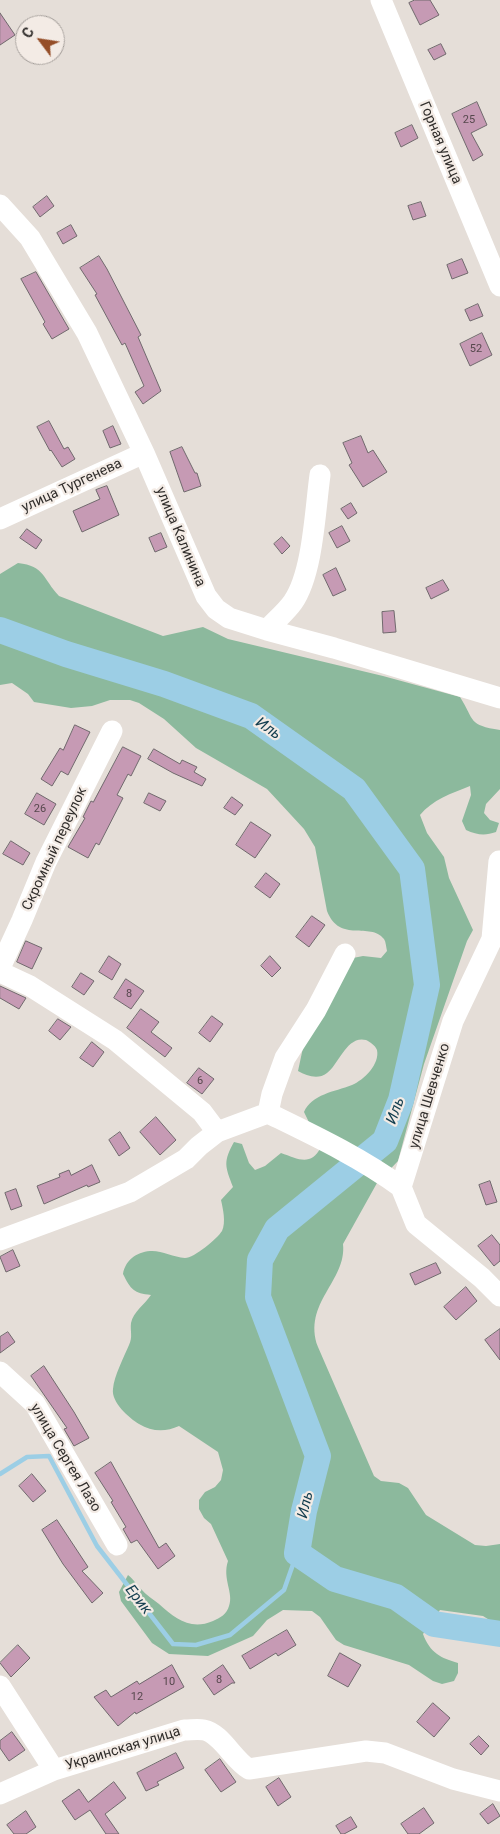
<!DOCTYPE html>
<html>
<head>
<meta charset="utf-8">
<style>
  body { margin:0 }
  #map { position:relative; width:500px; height:1834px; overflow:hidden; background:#e5ded8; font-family:Roboto,sans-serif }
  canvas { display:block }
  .north { position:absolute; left:15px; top:15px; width:50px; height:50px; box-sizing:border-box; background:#f3ebe5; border:1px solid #a59f9b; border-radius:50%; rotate:301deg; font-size:14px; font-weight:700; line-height:20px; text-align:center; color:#302d2b }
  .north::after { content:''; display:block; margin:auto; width:18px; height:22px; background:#954e28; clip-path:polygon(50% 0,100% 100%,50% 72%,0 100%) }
</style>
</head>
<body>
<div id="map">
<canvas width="500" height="1834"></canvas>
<div class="north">С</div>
</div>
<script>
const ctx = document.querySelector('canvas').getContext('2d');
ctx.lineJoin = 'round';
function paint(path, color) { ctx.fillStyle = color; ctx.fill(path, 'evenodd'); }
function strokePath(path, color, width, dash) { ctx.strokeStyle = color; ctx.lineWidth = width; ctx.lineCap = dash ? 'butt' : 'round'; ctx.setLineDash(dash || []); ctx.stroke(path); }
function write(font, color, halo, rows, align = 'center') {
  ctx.font = font + ' Roboto,sans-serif'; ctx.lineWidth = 4.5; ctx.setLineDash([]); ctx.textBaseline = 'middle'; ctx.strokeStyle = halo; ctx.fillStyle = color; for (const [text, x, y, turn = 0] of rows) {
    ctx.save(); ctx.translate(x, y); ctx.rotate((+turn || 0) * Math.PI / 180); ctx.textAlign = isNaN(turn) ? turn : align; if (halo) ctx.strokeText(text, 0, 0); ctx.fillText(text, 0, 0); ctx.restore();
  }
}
paint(new Path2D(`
  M18,563c27,3 25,16 41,33l104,40 40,-9 25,12 155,37 77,21c15,24 8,28 40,33v59l-14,15 -2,9 6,7 9,3 -3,9c-11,4 -19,3 -30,-2l-4,-9 9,-26 -1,-9c-18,7 -38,14 -50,29l7,18 17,24 5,21 24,52 -6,11 -43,123 -26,97 -21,22 -34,61c4,37 -41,59 -25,103l56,129 7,5 18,2 9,5 18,27 49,30 11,1 14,-2v88l-1,-6 -16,-10 -43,-6 -17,24c7,19 18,24 35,29v10l-4,8 -12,3 -9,-3 -24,-16 -65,-20 -8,-5 -16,-23 -8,-6 -29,-1 -16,10 -14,16 -45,20 -39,-2 -17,-11 -31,-42 -2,-9 9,-17c6,5 8,9 13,14 5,6 12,10 18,15 16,14 31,27 54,17 7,-3 14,-7 16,-15 5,-13 -7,-27 -1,-45l-17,-37 -7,-6 -5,-9v-9l6,-8 10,-5 6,-7 2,-10 -5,-18 -39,-26c-13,6 -27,6 -40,-2 -10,-6 -28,-22 -26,-35 1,-13 11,-32 16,-44 4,-8 1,-14 2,-22 2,-11 14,-19 20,-28 -17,-2 -20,-5 -28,-21 2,-13 13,-22 27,-23 11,-1 23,6 35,7 9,0 32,-19 37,-27 4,-9 1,-22 -1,-31l12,-13c-8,-21 -10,-25 1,-45l8,2 7,19 6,7 10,-4 16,-13c17,6 30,14 40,-6l-17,-35c8,-18 30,-20 48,-27 12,-5 28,-21 25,-35 -2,-5 -7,-8 -11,-10 -19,-5 -27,24 -39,33 -9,7 -20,3 -29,-2l6,-28 49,-85 10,-2 18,2 6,-7c-1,-4 -1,-9 -3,-12 -14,-18 -44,5 -57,-28l-12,-64 -11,-18 -37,-40 -71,-41 -32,-29 -25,-16 -9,-3h-20l-18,6 -21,2 -37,-6 -6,-8 -16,-11 -12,2v-111z`), '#8cb99d');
strokePath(new Path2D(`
  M0,1474l27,-17 22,-1 48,90 76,98 23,1 34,-10 54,-45 13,-37`), '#9ccee5', 4.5);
strokePath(new Path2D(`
  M0,630l66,24 98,30 87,32 103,73 58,80 15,116 -26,115 -16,41 -108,88 -17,31 -2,37 60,159 -14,55 -7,42 38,26 61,18 38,27 66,10`), '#9ccee5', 26);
const building = new Path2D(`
  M415,0h15l9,15 -19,10 -11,-22z
  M0,13l15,22 -15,10z
  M441,44l5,10 -12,6 -6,-10z
  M477,102l10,23 -16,8 12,22 -10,6 -21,-47z
  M412,125l6,13 -17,9 -6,-14z
  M47,196l7,10 -14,11 -7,-10z
  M421,202l5,14 -13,4 -5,-14z
  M71,225l6,11 -14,8 -6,-11z
  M99,256l8,13 34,66 -3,2 23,54 -18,13 -8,-12 9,-6 -19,-43 -3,2 -27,-50 2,-1 -17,-26z
  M462,259l6,14 -16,6 -5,-14z
  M36,272l33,57 -17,10 -9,-15 2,-2 -24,-43z
  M478,304l5,12 -13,5 -5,-11z
  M482,333l10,22 -22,11 -10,-22z
  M49,421l15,28 4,-2 7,12 -13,8 -11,-17 -1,1 -13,-24z
  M113,426l8,18 -11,4 -7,-17z
  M361,436l7,17 5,-3 14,22 -24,15 -14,-22 3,-2 -9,-20z
  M182,447l13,26h2l4,13 -17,6 -14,-40z
  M107,486l12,29 -37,17 -9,-21 27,-12 -4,-9z
  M351,503l6,10 -9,6 -7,-10z
  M342,526l8,15 -13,7 -8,-15z
  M27,529l15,11 -6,9 -16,-11z
  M161,533l6,14 -12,5 -6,-14z
  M282,537l8,9 -8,8 -8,-10z
  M336,568l10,22 -13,6 -10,-21z
  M443,580l6,10 -18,9 -5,-11z
  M394,611l2,21 -13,1 -1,-21z
  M75,725l15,7 -22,43 -7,-4 -9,15 -11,-7 19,-31 3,2z
  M123,747l18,9 -10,20 -3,-2 -11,21 6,3 -24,47 -3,-2 -8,15 -20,-11 17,-29 -2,-1 8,-16 2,1z
  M154,749l26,15 2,-4 15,7 -3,5 12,7 -4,7 -29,-13 -25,-14z
  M37,793l19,11 -12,21 -19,-11z
  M149,793l17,8 -6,10 -16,-8z
  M232,797l11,8 -8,10 -11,-7z
  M251,822l20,13 -16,23 -19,-13z
  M11,841l19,12 -7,12 -20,-11z
  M266,873l14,11 -10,14 -15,-11z
  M312,916l13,9 -16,22 -13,-10z
  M26,941l16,7 -10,21 -15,-7z
  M109,956l12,8 -9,16 -13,-8z
  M270,956l11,12 -9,9 -11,-11z
  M81,973l13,8 -10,14 -12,-8z
  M126,979l18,12 -13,18 -17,-11z
  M0,986l26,12 -7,11 -19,-11z
  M141,1009l18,13 -8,10 21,16 -7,9 -38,-29z
  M212,1016l11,8 -13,18 -11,-9z
  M58,1019l13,8 -11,13 -11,-9z
  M92,1042l12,10 -11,15 -13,-9z
  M199,1068l15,11 -12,15 -15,-11z
  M156,1117l20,23 -16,15 -20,-23z
  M120,1132l10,16 -11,8 -10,-16z
  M92,1165l8,17 -12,5 -1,-2 -43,19 -7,-18 23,-9 -1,-3 10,-4 2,5z
  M490,1181l7,21 -11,3 -7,-20z
  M16,1189l6,17 -11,4 -6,-17z
  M492,1235l8,10v16l-6,5 -16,-20z
  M13,1250l7,16 -14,6 -6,-15z
  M436,1263l5,10 -26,12 -5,-11z
  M466,1287l11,14 -21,19 -12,-13z
  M500,1329v31l-15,-20z
  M8,1332l7,10 -15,11v-16z
  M44,1366l30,46 15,26 -15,8 -10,-17 3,-1 -36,-52z
  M111,1462l48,86 7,-5 9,13 -17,13 -21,-29 -6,3 -8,-14 3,-2 -15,-25 2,-1 -18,-28z
  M32,1474l14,17 -13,11 -14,-16z
  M57,1520l31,47 -6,4 21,22 -11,10 -29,-39 -21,-34z
  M287,1630l9,15 -18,11 -2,-3 -26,16 -8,-13z
  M18,1645l12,13 -19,19 -11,-14z
  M340,1653l21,12 -13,22 -20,-11z
  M172,1665l12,22 -48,27 -1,-2 -17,14 -24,-29 12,-7 5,7 26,-16 2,3z
  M223,1665l12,18h-3l-18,12 -11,-16z
  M433,1703l17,15 -16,19 -17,-15z
  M12,1732l13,18 -16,11 -9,-13v-7z
  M479,1736l10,10 -8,9 -11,-11z
  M176,1753l8,15 -27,14 2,3 -13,6 -9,-18z
  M220,1759l16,23 -15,10 -16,-22z
  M279,1778l12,19 -13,9 -12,-19z
  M114,1782l12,16 -21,16 14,20h-13l-16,-24 -15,10 -13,-19 17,-12 9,13z
  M493,1804l7,12 -12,8 -8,-10z
  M424,1808l10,15 -15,11h-11l-7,-10z
  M26,1811l10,16 -10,7h-12l-7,-9z
  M351,1817l6,10 -13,7h-3l-5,-8z`);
paint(building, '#c69ab4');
strokePath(building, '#70696d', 1);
strokePath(new Path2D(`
  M381,0l119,286
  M0,205l30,33 57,95 57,120 62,143 10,13 13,9 38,12 67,18 166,50
  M0,519l144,-66
  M267,630c8,-9 19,-18 26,-28 20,-29 22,-91 27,-127
  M499,861l-7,78 -39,82 -52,166 15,37 66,54 18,18
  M0,968l22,-48 24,-58 66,-131
  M0,972l30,14 85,54 87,72 15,20
  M268,1113c45,22 92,44 133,74
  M0,1240l130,-48 56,-33 13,-13 18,-14 51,-19 4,-19 13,-36 31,-48 29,-56
  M0,1372l35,32 82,141
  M0,1686l54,84
  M0,1794l54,-24 130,-40c7,0 14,-1 20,0 17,3 30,31 45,39l117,-18 19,2 68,26 47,12`), '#fff', 21);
write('11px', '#56484d', null, [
  ["25",469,120],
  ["52",476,349],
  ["26",40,809],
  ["8",129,994],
  ["6",200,1081],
  ["8",219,1680],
  ["10",169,1682],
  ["12",137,1697]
]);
write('14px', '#302d2b', '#f3ebe5', [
  ["Горная улица",440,143,67],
  ["улица Тургенева",72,486,-25],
  ["улица Калинина",180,537,67],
  ["Скромный переулок",55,849,-65],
  ["улица Шевченко",430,1096,-73],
  ["улица Сергея Лазо",65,1458,59],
  ["Украинская улица",123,1749,-17]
]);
write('italic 15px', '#123d4e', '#f3ebe5', [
  ["Иль",268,729,35],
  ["Иль",396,1111,-70],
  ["Иль",306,1505,-77],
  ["Ерик",138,1600,52]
]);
</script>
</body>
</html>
